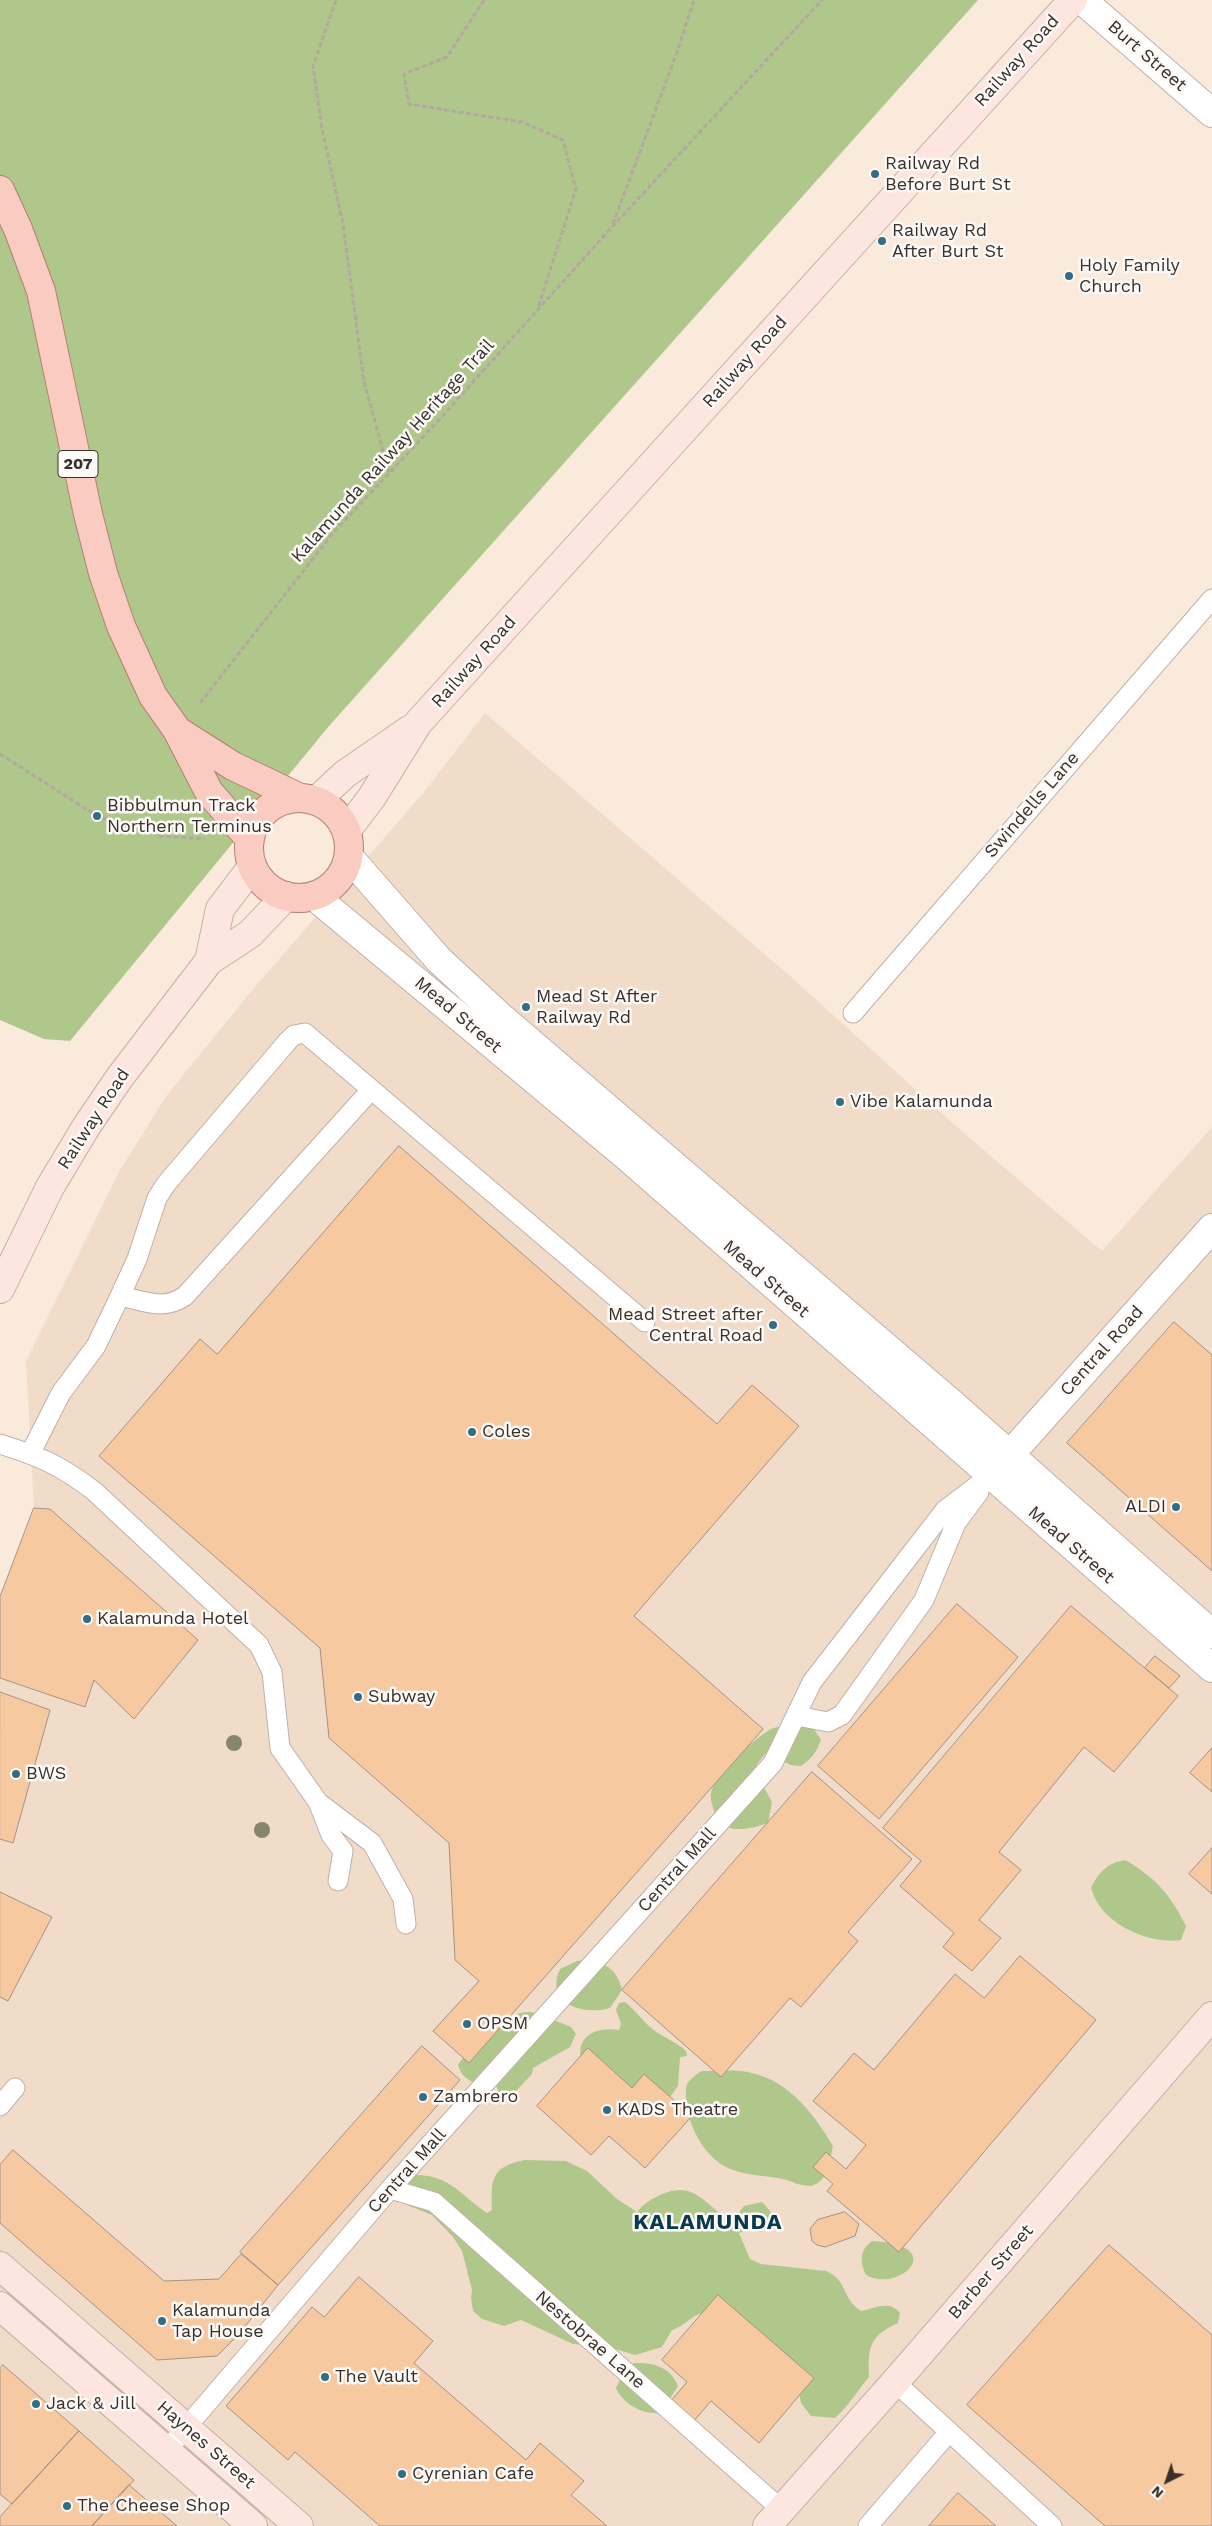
<!DOCTYPE html>
<html>
<head>
<meta charset="utf-8">
<style>
  body { margin:0 }
  #map { position:relative; width:1212px; height:2526px; overflow:hidden; background:#f9eadc; font-family:"Work Sans",sans-serif }
  canvas { display:block }
  .north { position:absolute; left:1142px; top:2456px; width:50px; height:50px; -webkit-text-stroke:4px #fdf9f7; paint-order:stroke; rotate:221deg; font-size:14px; font-weight:700; line-height:20px; text-align:center; color:#37312c }
  .north::after { content:''; display:block; margin:auto; width:18px; height:22px; background:#37312c; clip-path:polygon(50% 0,100% 100%,50% 72%,0 100%) }
</style>
</head>
<body>
<div id="map">
<canvas width="1212" height="2526"></canvas>
<div class="north">N</div>
</div>
<script>
const ctx = document.querySelector('canvas').getContext('2d');
ctx.lineJoin = 'round';
function paint(path, color) { ctx.fillStyle = color; ctx.fill(path, 'evenodd'); }
function strokePath(path, color, width, dash) { ctx.strokeStyle = color; ctx.lineWidth = width; ctx.lineCap = dash ? 'butt' : 'round'; ctx.setLineDash(dash || []); ctx.stroke(path); }
function write(font, color, halo, rows, align = 'center') {
  ctx.font = font + ' "Work Sans",sans-serif'; ctx.lineWidth = 5; ctx.setLineDash([]); ctx.textBaseline = 'middle'; ctx.strokeStyle = halo; ctx.fillStyle = color; for (const [text, x, y, turn = 0] of rows) {
    ctx.save(); ctx.translate(x, y); ctx.rotate((+turn || 0) * Math.PI / 180); ctx.textAlign = isNaN(turn) ? turn : align; if (halo) ctx.strokeText(text, 0, 0); ctx.fillText(text, 0, 0); ctx.restore();
  }
}
paint(new Path2D(`
  M485,713l305,263 167,151 145,124 110,-124v1399h-1212v-911l34,-107 -8,-147 94,-191 47,-75 82,-101 175,-202z`), '#f1dcca');
paint(new Path2D(`
  M0,0h978l-649,726 -259,315 -26,-2 -44,-19z
  M812,1726l9,14c-5,13 -9,18 -20,26l-10,-1 -25,-12 -9,11 -1,9 16,29 -4,21c-20,7 -46,13 -54,-12 -2,-8 -5,-14 -2,-22 5,-15 47,-56 62,-61 11,-4 26,-2 38,-2z
  M1125,1860c31,18 45,34 61,66l-5,14c-28,4 -66,-11 -82,-35 -4,-5 -6,-12 -8,-17 8,-16 16,-25 34,-28z
  M587,1960c20,4 30,9 35,30l-12,18c-27,8 -66,-5 -50,-39l17,-8z
  M625,2002c10,8 16,17 25,25 11,10 26,14 36,24l1,5 -7,1 -2,29 -8,11 -30,-9h-13l-45,-25c-8,-27 14,-37 37,-33l2,-6 -5,-14 3,-7z
  M531,2012l33,12 7,3 5,7 -6,13 -37,21 -1,6 -15,16 -15,7 -7,-13c-17,0 -31,0 -37,-19 13,-21 47,-55 73,-53z
  M702,2071c16,0 35,-2 50,2 37,8 63,42 81,73 -3,13 -4,31 -17,38 -10,5 -22,-2 -33,-5 -19,-4 -41,-3 -59,-13 -24,-14 -40,-49 -38,-76 0,-9 9,-15 16,-19z
  M525,2160l41,1 21,10 30,28 20,13c8,-10 16,-14 28,-19 30,-12 43,14 66,29l13,-16 18,-4 9,10 -1,10 -9,10 -13,-2 -9,3 11,26 11,5 65,7c22,9 15,27 35,40 15,-3 28,-11 39,2l-2,10c-29,13 -30,24 -29,54 -11,13 -21,30 -34,41l-24,-2 -10,-13 -4,-22 -94,-68c-12,2 -19,14 -31,17l-10,17 -27,8 -23,-7 -39,-4 -52,-24 -17,6 -22,-7 -9,-8 -2,-13 1,-8 -10,-39 -9,-14 -21,-22 -25,-10 -12,-8 21,-22c34,0 44,20 71,38l5,-3c-1,-32 -1,-43 33,-50z
  M872,2241c79,4 27,53 -6,34 -6,-14 -7,-24 6,-34z
  M634,2363c19,-1 37,4 44,23l-7,11 -5,15c-19,5 -42,-6 -50,-24l7,-15z`), '#b0c78c');
const building = new Path2D(`
  M399,1146l318,278 35,-39 47,41 -165,190 129,113 -294,334 -36,-32 46,-50 -24,-21 -6,-117 -120,-105 -9,-90 -221,-192 101,-117 17,15z
  M1174,1322l38,33v216l-145,-128z
  M34,1508l16,1 148,131 -64,79 -40,-39 -9,27 -85,-29v-81z
  M957,1604l61,53 -139,162 -61,-53z
  M1071,1606l107,90 -64,76 -30,-25 -85,105 22,18 -42,50 22,18 -29,33 -29,-24 11,-14 -54,-47 21,-25 -38,-33z
  M1155,1656l25,20 -11,12 -24,-20z
  M0,1692l50,18 -37,133 -13,-4z
  M1212,1748v44l-22,-19z
  M812,1772l100,87 -64,73 10,9 -57,66 -11,-9 -69,79 -99,-87z
  M1212,1848v46l-23,-20z
  M0,1892l52,25 -44,84 -8,-4z
  M1020,1956l76,64 -197,232 -72,-61 6,-7 -20,-17 13,-15 20,17 20,-24 -53,-44 41,-48 20,17 81,-96 29,24z
  M422,2046l38,34 -182,205 -38,-33z
  M588,2048l44,40 12,-14 48,42 -47,52 -36,-32 -18,19 -54,-49z
  M13,2150l151,131 55,-2 22,-25 37,31 -39,49 -22,22 -60,4 -157,-137v-58z
  M845,2212l14,12 -4,12 -30,11 -8,-2 -5,-4 -2,-12 7,-9z
  M1109,2245l103,90v191h-107l-138,-121z
  M359,2277l74,64 -19,22 112,97 14,-17 44,38 -13,14 36,31h-227l-85,-74 -7,8 -62,-54 86,-99 12,10z
  M718,2295l96,83 -55,65 -48,-42 -18,21 -23,-20 17,-20 -25,-22z
  M3,2365l76,66 -67,73 -12,-10v-126z
  M79,2431l55,49 -42,46h-92v-9z
  M129,2485l48,41h-85z
  M958,2493l38,33h-67z`);
paint(building, '#f7c9a1');
strokePath(building, '#a29387', 1);
const lane = new Path2D(`
  M853,1013l359,-414
  M120,1296l17,-37 20,-61 9,-14 121,-142 7,-7 11,-2 340,289
  M0,1444c41,13 60,21 94,47l165,154 13,27 8,76 38,54 13,33 12,16 -5,30
  M30,1454l31,-61 35,-47 24,-50c25,5 43,15 65,0l186,-206
  M797,1716l31,6 14,-7 82,-115 32,-77 23,-31
  M319,1803l53,40 31,56 3,25
  M0,2106l15,-18
  M390,2189l44,13 347,307
  M895,2382l157,144
  M166,2451l224,-262 383,-426 39,-81 133,-172 46,-35
  M868,2526l81,-94`);
const street = new Path2D(`
  M1082,0l130,113
  M349,857l90,103 64,59 448,384 261,231
  M314,896l311,259 587,513
  M997,1469l215,-241`);
const secondary = new Path2D(`
  M316,801l29,-27 64,-44
  M347,830l25,-33 46,-74 655,-723
  M209,961l11,-52 32,-42
  M0,1289l50,-102 36,-60 34,-50 89,-116 41,-27 36,-38
  M0,2266l299,260
  M0,2306l253,220
  M767,2526l128,-144 317,-366`);
const primary = new Path2D(`
  M0,190l18,39 23,62 47,223 15,59 18,53 32,70 24,34 32,62 41,47
  M178,731l55,35 65,31
  M249 848a50 50 0 1 1 100 0a50 50 0 1 1-100 0Z`);
strokePath(lane, '#c0b1a5', 21);
strokePath(street, '#c0b1a5', 30);
strokePath(secondary, '#c0b1a5', 30);
strokePath(primary, '#b47e71', 30);
strokePath(new Path2D(`
  M336,0l-23,66 9,63 21,95 21,158 25,90
  M484,0l-37,57 -43,17 5,30 113,18 41,18 13,49 -38,119
  M613,224l63,-169 18,-55
  M200,703l133,-170 105,-112 174,-194 210,-227
  M0,754l97,62 62,20 46,3`), '#b4a89e', 3, [5, 2.5]);
strokePath(lane, '#fff', 19);
strokePath(street, '#fff', 28);
strokePath(secondary, '#fde5e0', 28);
strokePath(primary, '#facbc0', 28);
ctx.fillStyle = '#86866a';
for (const [x, y] of [
  [234,1743],
  [262,1830]
]) { ctx.beginPath(); ctx.arc(x, y, 8, 0, 2 * Math.PI); ctx.fill(); }
for (const [x, y, r, color] of [
  [875,174,5,"#326d85"],
  [882,241,5,"#326d85"],
  [1069,276,5,"#326d85"],
  [97,816,5,"#326d85"],
  [526,1007,5,"#326d85"],
  [840,1102,5,"#326d85"],
  [773,1325,5,"#326d85"],
  [472,1432,5,"#326d85"],
  [1176,1507,5,"#326d85"],
  [87,1619,5,"#326d85"],
  [358,1697,5,"#326d85"],
  [16,1774,5,"#326d85"],
  [467,2024,5,"#326d85"],
  [423,2097,5,"#326d85"],
  [607,2110,5,"#326d85"],
  [162,2321,5,"#326d85"],
  [325,2377,5,"#326d85"],
  [36,2404,5,"#326d85"],
  [402,2474,5,"#326d85"],
  [67,2506,5,"#326d85"]
]) { const dot = new Path2D(); dot.arc(x, y, r, 0, 2 * Math.PI); ctx.fillStyle = color; ctx.fill(dot); strokePath(dot, '#fdf9f7', 2); }
for (const [x, y, w] of [
  [78,464,40]
]) { const box = new Path2D(); box.roundRect(x - w / 2, y - 13.5, w, 27, 4); ctx.fillStyle = '#fdf9f7'; ctx.fill(box); strokePath(box, '#37312c', 1); }
write('bold 16px', '#37312c', null, [
  ["207",78,464]
]);
write('18px', '#37312c', '#fdf9f7', [
  ["Burt Street",1147,56,41],
  ["Railway Road",1017,61,-48],
  ["Railway Road",745,362,-48],
  ["Kalamunda Railway Heritage Trail",393,451,-48],
  ["Railway Road",474,662,-48],
  ["Swindells Lane",1032,805,-49],
  ["Mead Street",458,1015,40],
  ["Railway Road",94,1119,-57],
  ["Mead Street",766,1279,41],
  ["Central Road",1102,1351,-48],
  ["Mead Street",1071,1545,41],
  ["Central Mall",677,1870,-48],
  ["Central Mall",407,2171,-48],
  ["Barber Street",991,2272,-49],
  ["Nestobrae Lane",590,2340,41],
  ["Haynes Street",206,2445,41]
]);
write('18px', '#37312c', '#fdf9f7', [
  ["Railway Rd",885,164],
  ["Before Burt St",885,185],
  ["Railway Rd",892,231],
  ["After Burt St",892,252],
  ["Holy Family",1079,266],
  ["Church",1079,287],
  ["Bibbulmun Track",107,806],
  ["Northern Terminus",107,827],
  ["Mead St After",536,997],
  ["Railway Rd",536,1018],
  ["Vibe Kalamunda",850,1102],
  ["Mead Street after",763,1315,"right"],
  ["Central Road",763,1336,"right"],
  ["Coles",482,1432],
  ["ALDI",1166,1507,"right"],
  ["Kalamunda Hotel",97,1619],
  ["Subway",368,1697],
  ["BWS",26,1774],
  ["OPSM",477,2024],
  ["Zambrero",433,2097],
  ["KADS Theatre",617,2110],
  ["Kalamunda",172,2311],
  ["Tap House",172,2332],
  ["The Vault",335,2377],
  ["Jack & Jill",46,2404],
  ["Cyrenian Cafe",412,2474],
  ["The Cheese Shop",77,2506]
], 'left');
ctx.letterSpacing = '1px';
write('bold 22px', '#063a4d', '#fdf9f7', [
  ["KALAMUNDA",708,2223]
]);
ctx.letterSpacing = '0px';
</script>
</body>
</html>
